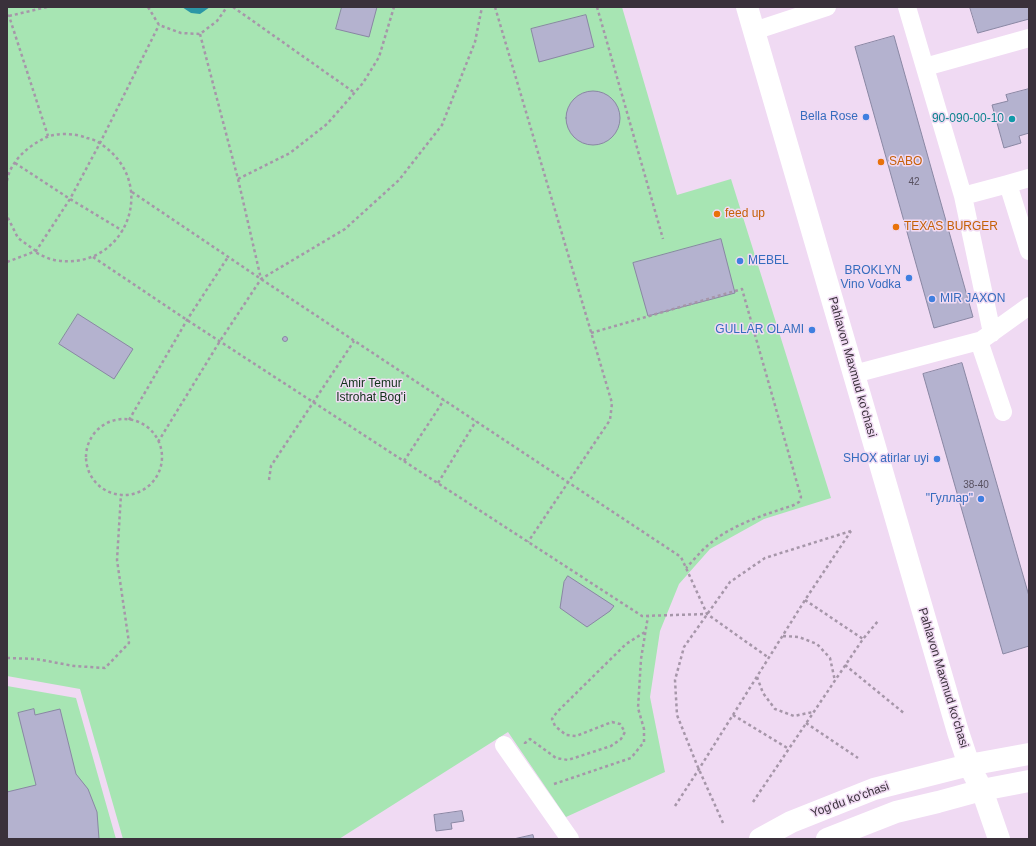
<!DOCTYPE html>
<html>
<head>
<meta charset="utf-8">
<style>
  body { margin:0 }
  #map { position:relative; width:1036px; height:846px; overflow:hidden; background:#f0daf3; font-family:Helvetica,sans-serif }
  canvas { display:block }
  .frame { position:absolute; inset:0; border:8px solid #3a313b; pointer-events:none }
</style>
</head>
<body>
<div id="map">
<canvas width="1036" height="846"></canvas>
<div class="frame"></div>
</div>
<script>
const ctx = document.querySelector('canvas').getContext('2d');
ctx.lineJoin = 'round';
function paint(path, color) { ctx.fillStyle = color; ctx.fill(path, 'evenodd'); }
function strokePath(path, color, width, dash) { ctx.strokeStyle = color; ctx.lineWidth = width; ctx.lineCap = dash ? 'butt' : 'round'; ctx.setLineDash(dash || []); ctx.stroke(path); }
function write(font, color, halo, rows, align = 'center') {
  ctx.font = font + ' Helvetica,sans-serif'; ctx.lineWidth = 3; ctx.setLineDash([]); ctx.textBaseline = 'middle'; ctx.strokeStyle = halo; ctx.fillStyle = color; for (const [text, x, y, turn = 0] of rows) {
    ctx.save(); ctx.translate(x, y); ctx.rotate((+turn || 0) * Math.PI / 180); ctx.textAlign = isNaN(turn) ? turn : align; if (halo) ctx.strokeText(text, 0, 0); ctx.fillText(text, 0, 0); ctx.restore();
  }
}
paint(new Path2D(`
  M7,7h615l55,188 54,-16 100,319 -67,21 -54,30 -31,35 -19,47 -10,66 15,75 -99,45 -58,-85 -169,107h-216l-43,-150 -73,-13z
  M7,686l69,12 40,141h-109z`), '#a7e5b3');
paint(new Path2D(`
  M182,7h28l-10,7 -9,-1z`), '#2c96a6');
const building = new Path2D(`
  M342,7h35l-8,30 -33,-8z
  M970,7h59v12l-51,14z
  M586,15l8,32 -55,15 -8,-33z
  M894,36l79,281 -39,11 -79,-281z
  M1029,89v44l-10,3 2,7 -17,5 -12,-43 16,-4 -2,-6z
  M566 118a27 27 0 1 1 54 0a27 27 0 1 1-54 0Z
  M721,239l14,54 -87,23 -15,-53z
  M78,314l55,35 -19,30 -55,-35z
  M282.5 339a2.5 2.5 0 1 1 5 0a2.5 2.5 0 1 1-5 0Z
  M962,363l67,233v50l-26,8 -80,-280z
  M568,576l46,30 -4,5 -23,16 -27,-19 4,-26z
  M34,709l1,6 25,-6 16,65 12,15 9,23 2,27h-92v-47l29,-7 -18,-72z
  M462,811l2,10 -13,2 1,6 -16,2 -2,-16z
  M533,835l1,4h-20z`);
paint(building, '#b4b2cf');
strokePath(building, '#8987a3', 1);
strokePath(new Path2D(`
  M148,7l11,18 22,8 19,1 17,-13 10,-14
  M233,7l122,86
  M495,7l117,396 -2,17 -82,122
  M597,7l66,232
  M7,15l2,1 39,120
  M9,16l38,-9
  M200,34l38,145 23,100
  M15,163l55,36 53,32
  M238,179l52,-26 37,-29 36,-41 16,-26 15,-50
  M7,181c3,-19 20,-34 36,-42 11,-7 32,-6 44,-1 5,1 10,3 14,6 60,40 24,129 -47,116 -6,-1 -13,-5 -19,-8l1,-1 -18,-13 -10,-20 -1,-4
  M132,192l129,87 420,278 26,57 62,44
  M93,257l94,63 455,296 65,-2
  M7,262l29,-11 34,-52 30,-56 59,-118
  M591,333l151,-44 59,208 -2,5 -5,3c-30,10 -62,19 -87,41 -7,6 -14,15 -21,22
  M86 457a38 38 0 1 1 76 0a38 38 0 1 1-76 0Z
  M129,420l58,-100 41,-63
  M158,442l62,-101 41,-62 84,-50 54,-49 43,-55 33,-83 7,-35
  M404,461l40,-61
  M269,480l2,-14 83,-125
  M438,483l38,-62
  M805,600l58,39
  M783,636l16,1 18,7 13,14 5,23
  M7,658l29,1 38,7 31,2 24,-25 -12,-83 4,-66
  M845,665l60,49
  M757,677l6,16 12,16 19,7 19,-4
  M733,715l56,34
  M806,723l52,35
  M525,744v-1l5,-4 26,19 12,2 43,-14 10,-7 4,-7 -5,-8 -8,-2 -36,14 -10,-1 -11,-9 -3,-7 5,-7 69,-68 19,-12
  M554,784l77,-26 13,-16v-13l-6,-21 3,-49 7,-43
  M753,802l110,-163 15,-18
  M675,806l24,-37 106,-169 46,-69
  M723,823l-26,-58 -20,-50 -2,-35 9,-33 46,-65 35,-24 86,-27`), '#a696a9', 2.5, [3, 3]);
strokePath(new Path2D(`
  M907,7l56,189 29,137
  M754,31l73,-24
  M925,67l104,-29
  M1029,178l-21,6 21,67
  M963,196l45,-12
  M983,339l46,-33
  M854,374l125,-33 24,71
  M504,745l66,94`), '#fff', 18);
strokePath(new Path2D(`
  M747,7l211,725 11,33 13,25 17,49
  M760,839l31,-17 83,-33 95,-24 60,-11
  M827,839l69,-27 42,-10 44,-12 47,-9`), '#fff', 22);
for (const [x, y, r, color] of [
  [866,117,4,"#3f7fe0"],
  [1012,119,4,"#0f9aa8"],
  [881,162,4,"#e8710a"],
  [717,214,4,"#e8710a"],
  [896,227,4,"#e8710a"],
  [740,261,4,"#3f7fe0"],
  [909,278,4,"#3f7fe0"],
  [932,299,4,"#3f7fe0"],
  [812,330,4,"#3f7fe0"],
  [937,459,4,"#3f7fe0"],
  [981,499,4,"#3f7fe0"]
]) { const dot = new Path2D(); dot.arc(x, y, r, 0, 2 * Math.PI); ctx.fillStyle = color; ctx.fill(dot); strokePath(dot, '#f0daf3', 1.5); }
write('10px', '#585160', null, [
  ["42",914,182],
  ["38-40",976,485]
]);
write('12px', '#366cbe', '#f0daf3', [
  ["Bella Rose",858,117],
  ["MEBEL",748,261,"left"],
  ["BROKLYN",901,271],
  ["Vino Vodka",901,285],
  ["MIR JAXON",940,299,"left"],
  ["GULLAR OLAMI",804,330],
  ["SHOX atirlar uyi",929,459],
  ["\"Гуллар\"",973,499]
], 'right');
write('12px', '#0d838f', '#f0daf3', [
  ["90-090-00-10",1004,119]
], 'right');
write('12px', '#c56008', '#f0daf3', [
  ["SABO",889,162],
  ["feed up",725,214],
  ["TEXAS BURGER",904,227]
], 'left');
write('12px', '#3a313b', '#f0daf3', [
  ["Pahlavon Maxmud ko'chasi",852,367,74],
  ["Pahlavon Maxmud ko'chasi",943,678,73],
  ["Yog'du ko'chasi",850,800,-20]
]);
write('12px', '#0f3118', '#f0daf3', [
  ["Amir Temur",371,384],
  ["Istrohat Bog'i",371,398]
]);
</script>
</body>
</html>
